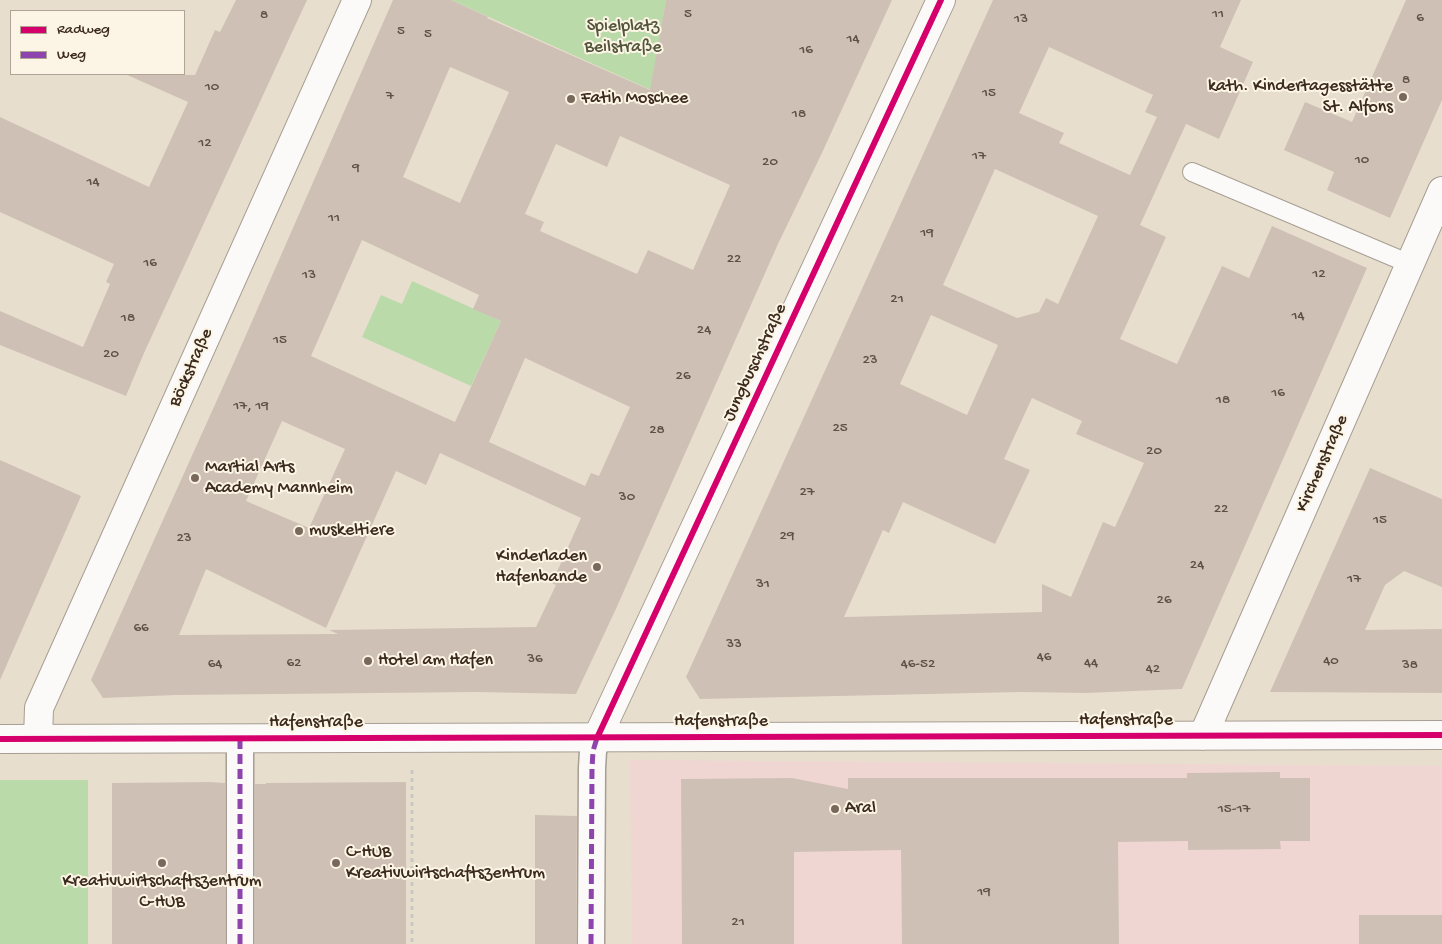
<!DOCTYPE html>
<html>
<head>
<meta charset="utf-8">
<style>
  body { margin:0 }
  #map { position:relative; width:1442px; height:944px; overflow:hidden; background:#e8dece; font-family:"Gochi Hand",sans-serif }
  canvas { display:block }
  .legend { position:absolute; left:10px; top:10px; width:175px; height:65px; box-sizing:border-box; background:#fcf5e5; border:1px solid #afa495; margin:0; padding:6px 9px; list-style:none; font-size:15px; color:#3b2a1e }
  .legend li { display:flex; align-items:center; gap:10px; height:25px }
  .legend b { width:25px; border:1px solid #afa495 }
</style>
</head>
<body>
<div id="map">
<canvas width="1442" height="944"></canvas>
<ul class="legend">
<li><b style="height:6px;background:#d6006c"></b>Radweg</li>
<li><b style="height:6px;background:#8e44ad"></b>Weg</li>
</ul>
</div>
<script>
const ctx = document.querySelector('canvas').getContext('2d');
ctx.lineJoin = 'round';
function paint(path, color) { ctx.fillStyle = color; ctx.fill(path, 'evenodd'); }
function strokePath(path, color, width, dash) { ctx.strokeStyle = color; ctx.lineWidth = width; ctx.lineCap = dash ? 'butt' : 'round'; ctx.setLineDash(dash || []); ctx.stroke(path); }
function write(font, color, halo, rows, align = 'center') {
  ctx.font = font + ' "Gochi Hand",sans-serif'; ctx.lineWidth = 4; ctx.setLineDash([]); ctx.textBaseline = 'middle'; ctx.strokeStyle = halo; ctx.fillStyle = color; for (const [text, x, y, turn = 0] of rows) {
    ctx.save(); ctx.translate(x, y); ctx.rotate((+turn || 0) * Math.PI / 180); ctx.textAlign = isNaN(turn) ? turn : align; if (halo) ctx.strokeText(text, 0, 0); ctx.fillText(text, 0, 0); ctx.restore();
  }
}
paint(new Path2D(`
  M630,760l812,6v178h-810z`), '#f0d6d3');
paint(new Path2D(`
  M451,0h215l-15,90z
  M412,281l89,40 -30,65 -109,-49 19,-42 21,9z
  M0,780h88v164h-88z`), '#bbdaaa');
paint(new Path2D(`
  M236,0h71l-163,353 -18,43 -126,-51v-34l83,36 27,-63 -4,-2 8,-18 -114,-52v-95l149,70 39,-85 -63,-28 70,1 20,-45 5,2z
  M393,0h58l37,17 -1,1 163,72 16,-90h226l-71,155 -43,89 -163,367 -39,83 -98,-2 -302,3 -73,3 -12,-18 144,-320zM450,67l59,25 -49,111 -57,-26zM620,136l110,49 -37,85 -45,-20 -11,24 -97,-43 4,-9 -19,-8 31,-70 51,23zM362,240l117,55 -6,14 28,12 -46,101 -144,-66zM525,358l105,49 -31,69 -8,-3 -6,13 -96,-44zM282,421l63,28 -36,79 -63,-27zM440,453l141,65 -29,65 4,2 -20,42 -207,3 9,4 -159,1 27,-66 120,59 70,-157 30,14z
  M993,0h248l-21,47 33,15 -34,77 -33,-15 -46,101 26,12 -46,102 57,25 45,-98 27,12 23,-52 95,42 -185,421 -96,4 -65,-1 -321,7 -14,-22zM1049,47l104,48 -8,17 12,5 -27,58 -71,-32 5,-10 -45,-20zM995,169l103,47 -40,88 -12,-6 -7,14 -22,6 -74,-33zM931,315l67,30 -31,70 -67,-31zM1032,398l50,23 -6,13 68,29 -29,64 -12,-5 -32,75 -29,-13v28l-198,5 39,-87 6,3 14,-31 92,42 35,-74 -26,-11z
  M1406,0h36v100l-52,118 -63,-28 7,-18 -50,-22 21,-48 47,20z
  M0,460l81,36 -81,184z
  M1370,468l72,31v88l-38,-16 -19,14 -20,45 77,-1v64l-172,-1z
  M1280,772v6h30v63h-30l1,8 -93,1v-9l-70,1 1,102h-217l-1,-94 -107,2v92h-112l-1,-165 111,-1 56,11v-11h339v-5z
  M210,782l15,1v161h-113v-161z
  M406,782v162h-151v-160h11v-1z
  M535,815l42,1 -1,128h-41z
  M1359,915h83v29h-83z`), '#cfc0b5');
const service = new Path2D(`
  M1192,172l218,92`);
const pedestrian = new Path2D(`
  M240,739v205
  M591,944l1,-176 1,-17 4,-13`);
const minor = new Path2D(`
  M1203,736l239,-545
  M597,738l344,-738
  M0,739l1442,-4
  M38,739l1,-31 318,-708`);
strokePath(service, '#a69e93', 20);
strokePath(pedestrian, '#a69e93', 29);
strokePath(minor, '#a69e93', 30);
strokePath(new Path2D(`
  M412,770v174`), '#cac7c3', 3, [4, 4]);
strokePath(service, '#fcfaf8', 18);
strokePath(pedestrian, '#fcfaf8', 26);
strokePath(minor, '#fcfaf8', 28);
strokePath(new Path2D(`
  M240,739v205
  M591,944l1,-176 1,-17 4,-13`), '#8e44ad', 5, [10, 5]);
strokePath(new Path2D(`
  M597,738l344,-738
  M0,739l1442,-4`), '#d6006c', 6);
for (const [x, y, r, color] of [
  [1403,97,5,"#78695c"],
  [571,99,5,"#78695c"],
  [195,478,5,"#78695c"],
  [299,531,5,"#78695c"],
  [597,567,5,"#78695c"],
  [368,661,5,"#78695c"],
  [835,809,5,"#78695c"],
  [162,863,5,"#78695c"],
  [336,863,5,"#78695c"]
]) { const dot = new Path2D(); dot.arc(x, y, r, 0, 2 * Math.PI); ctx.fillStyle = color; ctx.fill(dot); strokePath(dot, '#fcf5e5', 2); }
write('15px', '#605044', null, [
  ["5",688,15],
  ["11",1218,15],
  ["8",264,16],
  ["6",1420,19],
  ["13",1021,20],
  ["5",401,32],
  ["5",428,35],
  ["14",853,40],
  ["16",806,51],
  ["8",1406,81],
  ["10",212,88],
  ["15",989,94],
  ["7",390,97],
  ["18",799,115],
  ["12",205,144],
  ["17",979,157],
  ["10",1362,161],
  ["20",770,163],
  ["9",356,169],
  ["14",93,183],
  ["11",334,219],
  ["19",927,234],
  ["22",734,260],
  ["16",150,264],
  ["12",1319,275],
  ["13",309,276],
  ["21",897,300],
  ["14",1298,317],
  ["18",128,319],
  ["24",704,331],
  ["15",280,341],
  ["20",111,355],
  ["23",870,361],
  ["26",683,377],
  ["16",1278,394],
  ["18",1223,401],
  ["17, 19",251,407],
  ["25",840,429],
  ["28",657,431],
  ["20",1154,452],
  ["27",807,493],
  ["30",627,498],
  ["22",1221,510],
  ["15",1380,521],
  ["29",787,537],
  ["23",184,539],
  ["24",1197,566],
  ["17",1354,580],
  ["31",763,585],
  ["26",1164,601],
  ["66",141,629],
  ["33",734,645],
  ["46",1044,658],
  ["36",535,660],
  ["40",1331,662],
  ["62",294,664],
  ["44",1091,664],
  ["64",215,665],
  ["46-52",918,665],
  ["38",1410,666],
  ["42",1153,670],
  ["15-17",1234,810],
  ["19",984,893],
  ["21",738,923]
]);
write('18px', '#52553a', '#fcf5e5', [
  ["Spielplatz",623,27],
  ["Beilstraße",623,48]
]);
write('18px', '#3b2a1e', '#fcf5e5', [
  ["kath. Kindertagesstätte",1393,87,"right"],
  ["St. Alfons",1393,108,"right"],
  ["Fatih Moschee",581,99],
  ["Martial Arts",205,468],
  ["Academy Mannheim",205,489],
  ["muskeltiere",309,531],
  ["Kinderladen",587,557,"right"],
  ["Hafenbande",587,578,"right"],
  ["Hotel am Hafen",378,661],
  ["Aral",845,809],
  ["C-HUB",346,853],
  ["Kreativwirtschaftszentrum",346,874],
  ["Kreativwirtschaftszentrum",162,882,"center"],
  ["C-HUB",162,903,"center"]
], 'left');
write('18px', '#3b2a1e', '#fcf5e5', [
  ["Jungbuschstraße",756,363,-65],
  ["Böckstraße",192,368,-66],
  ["Kirchenstraße",1323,464,-66],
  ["Hafenstraße",1126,721],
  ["Hafenstraße",721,722],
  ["Hafenstraße",316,723]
]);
</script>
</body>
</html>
